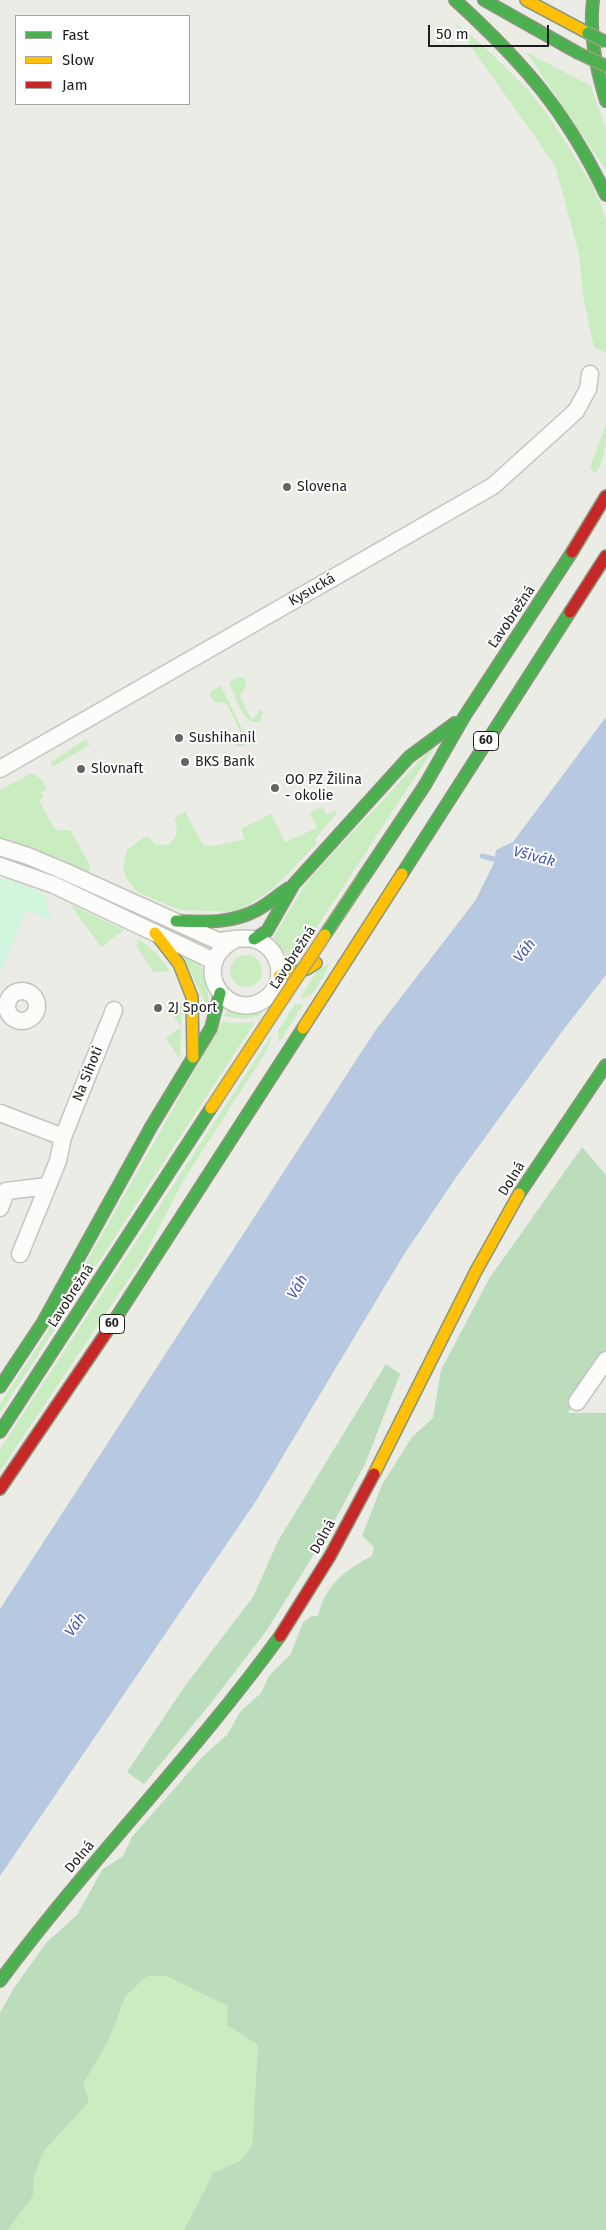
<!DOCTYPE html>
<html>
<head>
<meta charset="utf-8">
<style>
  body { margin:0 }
  #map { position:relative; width:606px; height:2230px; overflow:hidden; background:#ebece5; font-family:"Fira Sans",sans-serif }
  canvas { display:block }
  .legend { position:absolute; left:15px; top:15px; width:175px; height:90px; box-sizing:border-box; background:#fff; border:1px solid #a5a5a5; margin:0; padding:6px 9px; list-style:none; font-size:15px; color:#1d1d1d }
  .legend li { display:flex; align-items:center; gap:10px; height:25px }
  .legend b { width:25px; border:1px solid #a5a5a5 }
  .scale { position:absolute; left:428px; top:25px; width:121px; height:22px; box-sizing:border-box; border:2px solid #1d1d1d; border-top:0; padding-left:6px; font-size:15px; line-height:18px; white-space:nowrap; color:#1d1d1d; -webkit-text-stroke:4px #fff; paint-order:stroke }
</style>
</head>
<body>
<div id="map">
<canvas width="606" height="2230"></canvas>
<ul class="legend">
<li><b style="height:6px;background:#4caf50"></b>Fast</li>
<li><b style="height:6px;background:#ffc107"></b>Slow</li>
<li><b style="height:6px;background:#c62828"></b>Jam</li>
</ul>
<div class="scale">50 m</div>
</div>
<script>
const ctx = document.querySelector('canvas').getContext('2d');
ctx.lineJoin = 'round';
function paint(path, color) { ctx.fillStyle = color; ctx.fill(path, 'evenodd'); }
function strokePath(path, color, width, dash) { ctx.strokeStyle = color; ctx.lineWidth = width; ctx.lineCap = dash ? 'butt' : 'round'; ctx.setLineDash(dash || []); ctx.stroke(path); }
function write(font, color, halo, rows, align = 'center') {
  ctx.font = font + ' "Fira Sans",sans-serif'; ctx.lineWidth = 4; ctx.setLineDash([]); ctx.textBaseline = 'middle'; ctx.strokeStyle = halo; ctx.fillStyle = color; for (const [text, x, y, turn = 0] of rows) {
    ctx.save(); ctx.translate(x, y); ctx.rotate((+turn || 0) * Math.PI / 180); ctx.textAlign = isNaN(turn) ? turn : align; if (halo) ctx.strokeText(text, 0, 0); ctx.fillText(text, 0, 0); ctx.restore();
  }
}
paint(new Path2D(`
  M453,21l36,30 39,39 22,28 43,68 13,33v134l-12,-6 -10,-46 -5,-47 -24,-89z
  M526,52l65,34 15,44v40z
  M606,424c0,18 0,37 -11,49l-5,-5z
  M238,677l6,1c5,7 0,11 -4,18l12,24 9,-11 2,4 -3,8c-16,8 -25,-27 -31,-39z
  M221,686l27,55 -4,5 -6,1 -5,-5 12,-1 -19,-38 -11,-1 -5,-5 1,-6z
  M86,739l4,6 -38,22 -1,-5z
  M440,739l-150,229 -4,-14 -13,-17 35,-57z
  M32,773l9,6 6,10 -6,3 3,6 -6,1 17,31h15l20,35 -1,7 -3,2 -86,-33v-51z
  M322,807l5,8 8,-5 2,3 -22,26 2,4 -43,45 -36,24 -58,-2 -43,-18 -11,-14 -3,-9 4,-19 17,-13h5l6,7 13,1c10,-8 11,-15 6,-27l11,-6 18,33 11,1 31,-7 -4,-10 30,-15 14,28 32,-14 -7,-15z
  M70,904l54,26 -23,17z
  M153,920l58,24 -3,6 -55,-25z
  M138,938l19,16 13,17 -16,1 -17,-25z
  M180,950c5,3 12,6 17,10 9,9 12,41 13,53z
  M230 971a16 16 0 1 1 32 0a16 16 0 1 1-32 0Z
  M330,963c-7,12 -14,36 -30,35l18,-29z
  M182,1004l-2,55 -14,-21 15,-11 -9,-13 3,-2 -1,-2z
  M295,1004l8,1 -24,38 -1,-12z
  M227,1010c12,5 24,5 36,0l-4,6 -18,3 -17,-3z
  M222,1022l18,1 15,-1 -255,391v-9l43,-65z
  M273,1033l-7,19 -83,129 -38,74 -145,216v-22z
  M147,1976h19l63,30 -2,19 31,20 -6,101 -12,15 -27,12 -29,57h-176l25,-34 1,-19 9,-25 46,-50 -6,-18 25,-42 18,-46z`), '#c9ecc1');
paint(new Path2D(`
  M582,1147l24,28v175l-7,7 -31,56h38v817h-422l29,-57 27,-12 12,-15 6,-101 -31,-20 1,-19 -62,-30h-19l-21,20 -18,46 -25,42 6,18 -46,50 -9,25 -1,19 -25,34h-8v-217l14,-25 32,-45 31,-28 25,-45 21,-14 9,-19 70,-80 25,-22 13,-23 21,-19 8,-17 22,-22 12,-32 9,-6h6c7,-31 27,-46 54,-60l2,-9 -12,-11 20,-51 30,-48 21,-19 8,-48 48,-91z
  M386,1364l14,10 -35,90 -31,58 -67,108 -56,73 -67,81 -17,-12 58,-86 68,-89 25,-56z`), '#bdb');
paint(new Path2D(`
  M0,878l11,2 34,14 6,26 -25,-10 -24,60 -2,-1z`), '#d1f5dd');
paint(new Path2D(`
  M606,717v258l-45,58 -104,143 -54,80 -147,245 -256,375v-267l375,-578 100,-130 19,-38 2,-13 17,-8z`), '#b6c9e1');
strokePath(new Path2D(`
  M482,856l19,5`), '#b6c9e1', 5);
const street = new Path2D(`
  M0,769l493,-283 83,-75 12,-22 2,-15
  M0,847l28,9 38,16 152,69c11,-1 24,-4 34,-2 26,5 37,39 17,57 -38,33 -84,-29 -35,-56
  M0,866l54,19 160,76
  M7 1006a15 15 0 1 1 30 0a15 15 0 1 1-30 0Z
  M0,1113l63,24
  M0,1208l6,-17 42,-5
  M20,1254l38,-93 5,-24 51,-127
  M577,1402l29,-42`);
const fast = new Path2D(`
  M455,0c68,62 111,111 151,195
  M484,0l94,53
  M593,0c-4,35 3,68 13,101
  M402,874l168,-262
  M363,878l62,-93 39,-68 108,-165
  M176,921c28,1 55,3 81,-11 11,-6 21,-15 32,-22
  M254,939l13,-8 27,-47 115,-127 46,-34
  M519,1194l87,-129
  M112,1324l191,-296
  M0,1387l43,-65 108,-195 60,-99 9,-35
  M0,1432l211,-324
  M0,1981c88,-119 193,-225 280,-345`);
const slow = new Path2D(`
  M526,0l62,33
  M155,933l24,31 13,33 1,60
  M279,976l28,-7 9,-6
  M303,1028l99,-154
  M374,1474l102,-203 43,-77`);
const jam = new Path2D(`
  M572,552l34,-56
  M570,612l36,-56
  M0,1489l112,-165
  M280,1636l50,-80 44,-82`);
strokePath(street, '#c4c4c1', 19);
strokePath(fast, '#8b967c', 14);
strokePath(slow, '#8b967c', 14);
strokePath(jam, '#8b967c', 14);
strokePath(street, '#fcfcfb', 16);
strokePath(fast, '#4caf50', 11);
strokePath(slow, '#ffc107', 11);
strokePath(jam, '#c62828', 11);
const fastBridge = new Path2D(`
  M588,33l18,9
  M578,53l28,13
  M325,935l38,-57`);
const slowBridge = new Path2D(`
  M211,1108l114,-173`);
strokePath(fastBridge, '#a0a281', 14, []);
strokePath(slowBridge, '#a0a281', 14, []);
strokePath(fastBridge, '#4caf50', 11);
strokePath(slowBridge, '#ffc107', 11);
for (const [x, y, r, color] of [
  [287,487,5,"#656563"],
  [179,738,5,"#656563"],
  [185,762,5,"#656563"],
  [81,769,5,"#656563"],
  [275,788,5,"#656563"],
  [158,1008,5,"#656563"]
]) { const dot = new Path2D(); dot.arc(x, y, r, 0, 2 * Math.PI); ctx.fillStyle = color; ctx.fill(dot); strokePath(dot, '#fff', 2); }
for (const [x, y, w] of [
  [486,741,25],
  [112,1324,25]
]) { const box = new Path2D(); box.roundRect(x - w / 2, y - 9.5, w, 19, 4); ctx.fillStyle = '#fff'; ctx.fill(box); strokePath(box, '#1d1d1d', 1); }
write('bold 12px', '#1d1d1d', null, [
  ["60",486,741],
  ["60",112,1324]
]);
write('14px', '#1d1d1d', '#fff', [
  ["Slovena",297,487],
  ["Sushihanil",189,738],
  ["BKS Bank",195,762],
  ["Slovnaft",91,769],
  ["OO PZ Žilina",285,780],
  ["- okolie",285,796],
  ["2J Sport",168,1008]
], 'left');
write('14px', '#1d1d1d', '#fff', [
  ["Kysucká",312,590,-30],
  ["Ľavobrežná",512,617,-56],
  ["Ľavobrežná",293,958,-57],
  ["Na Sihoti",88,1074,-68],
  ["Dolná",512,1179,-58],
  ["Ľavobrežná",71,1296,-57],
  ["Dolná",323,1537,-61],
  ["Dolná",80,1857,-50]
]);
write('italic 15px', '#4454b1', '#fff', [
  ["Všivák",534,857,15],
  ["Váh",525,951,-52],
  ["Váh",298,1287,-59],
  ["Váh",76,1625,-54]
]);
</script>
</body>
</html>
